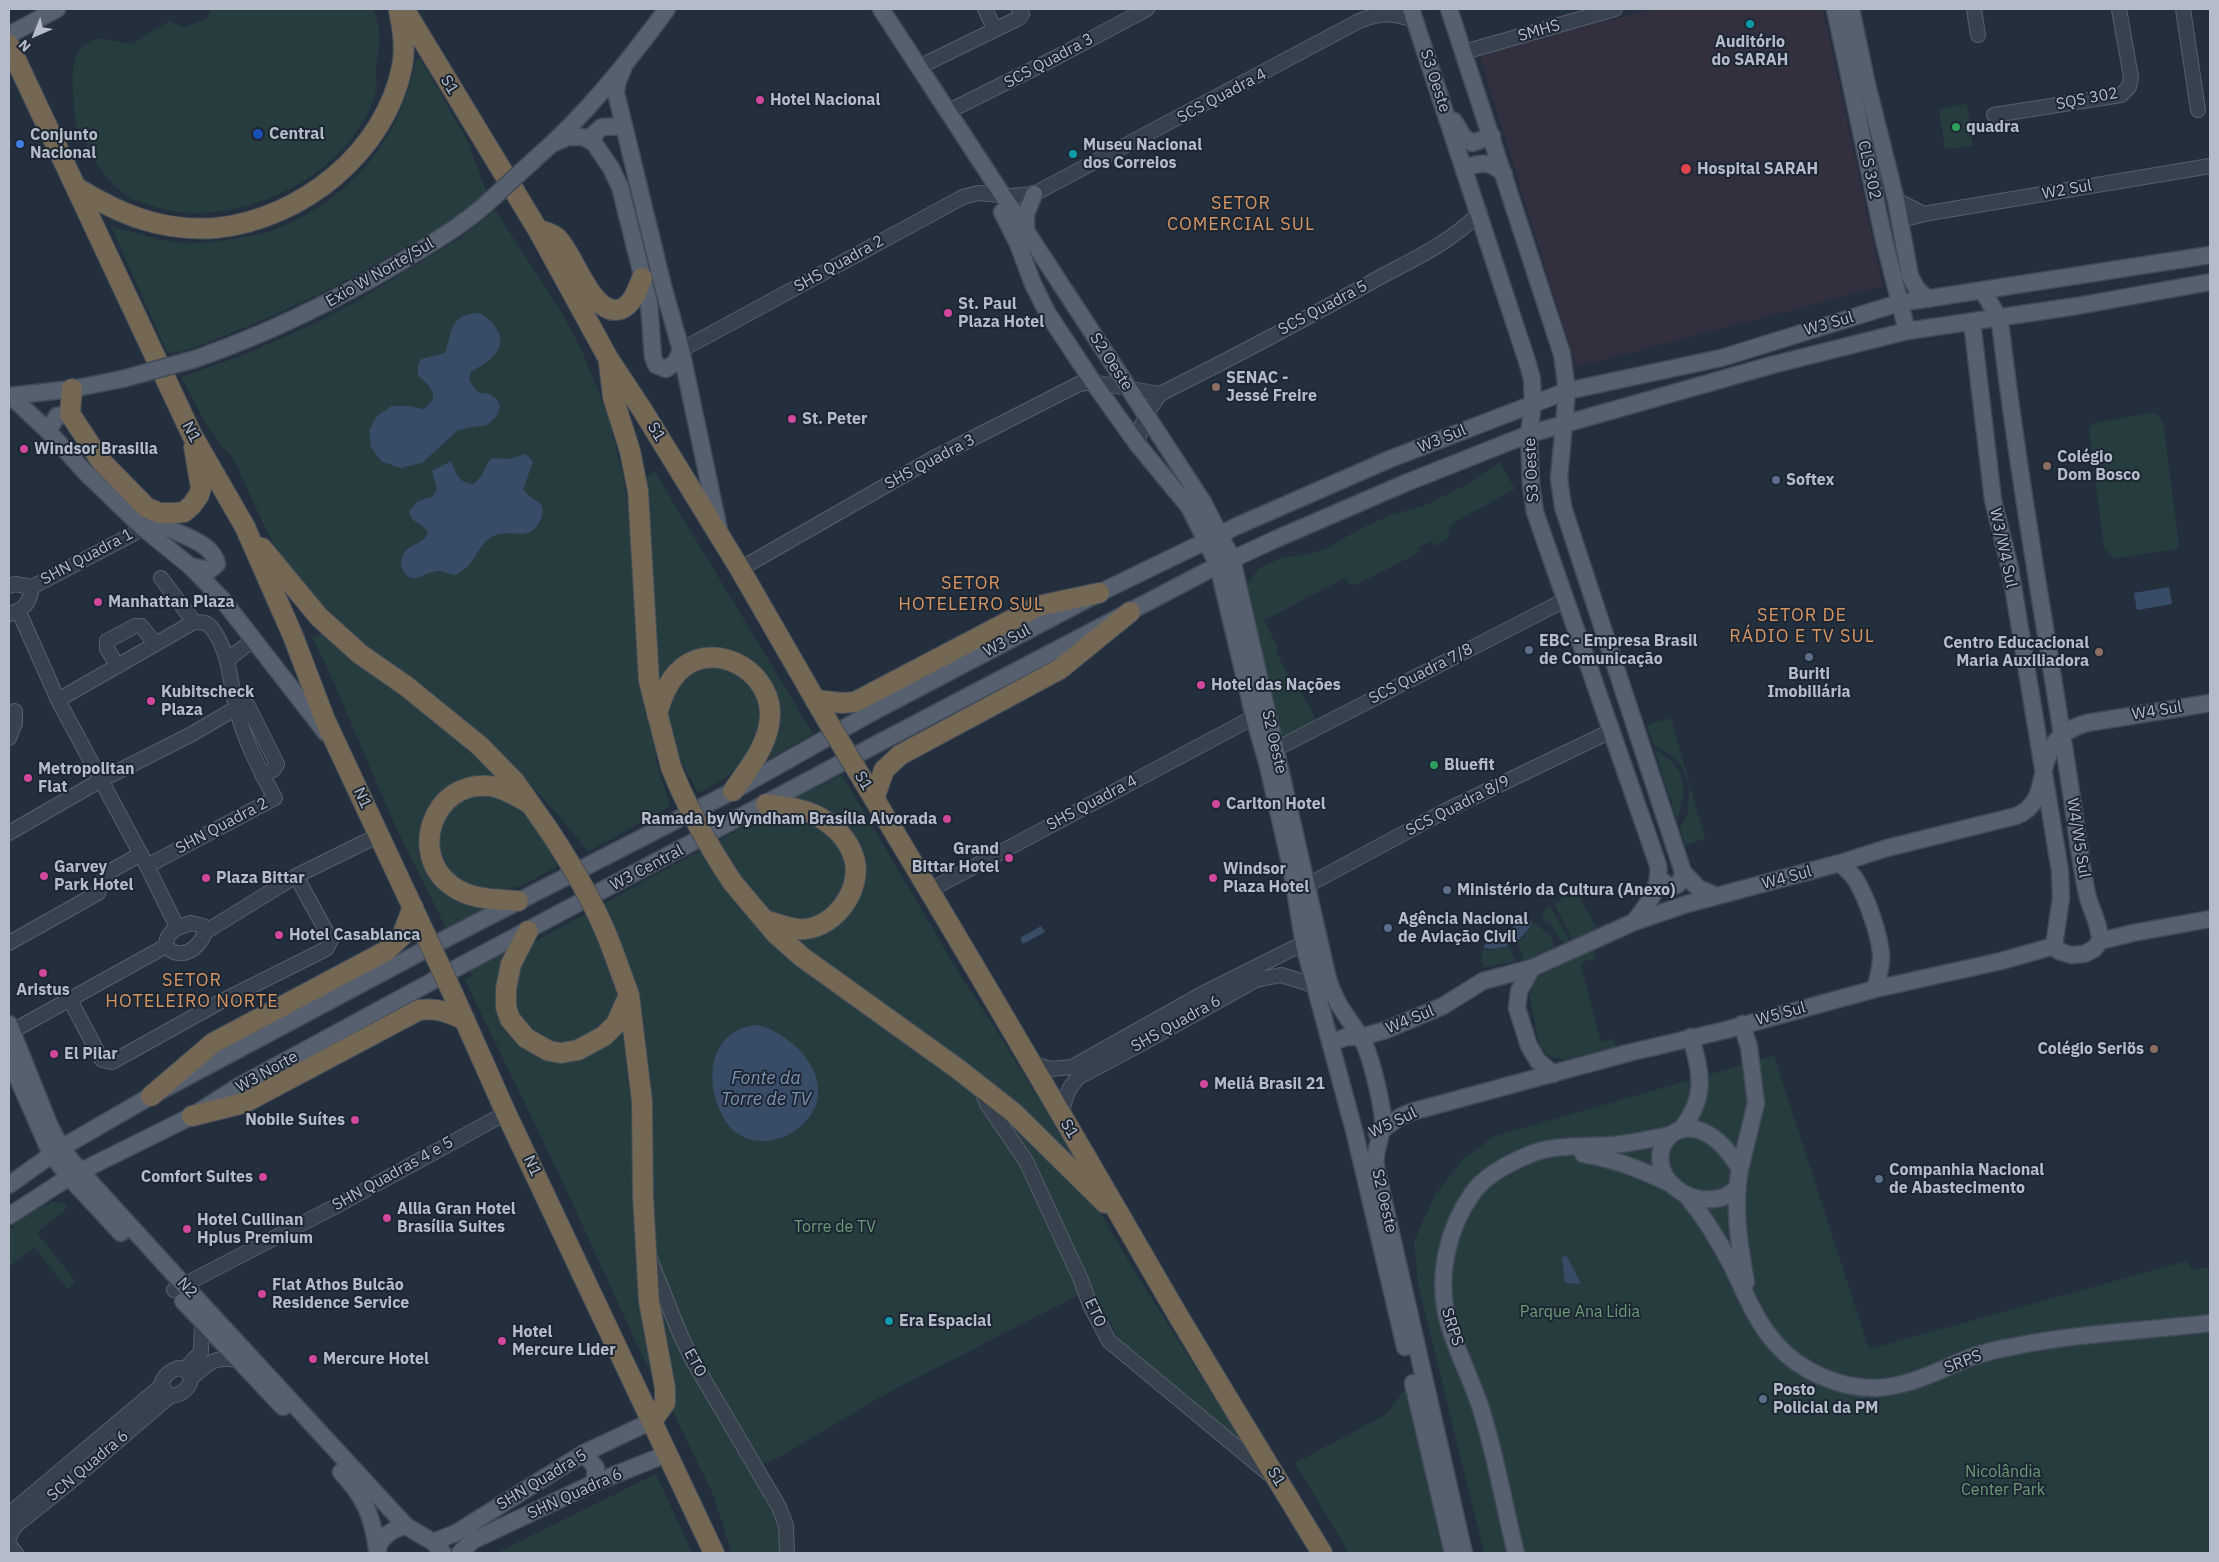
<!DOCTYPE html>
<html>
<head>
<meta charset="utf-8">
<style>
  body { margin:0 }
  #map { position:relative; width:2219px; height:1562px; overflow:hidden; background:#242f3e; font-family:"IBM Plex Sans",sans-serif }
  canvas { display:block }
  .frame { position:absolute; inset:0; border:10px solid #b4bcc9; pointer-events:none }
  .north { position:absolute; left:10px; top:10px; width:50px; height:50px; -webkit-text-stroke:4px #1d2633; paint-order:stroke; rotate:224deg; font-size:14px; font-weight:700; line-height:20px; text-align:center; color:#b4bcc9 }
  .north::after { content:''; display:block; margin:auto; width:18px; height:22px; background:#b4bcc9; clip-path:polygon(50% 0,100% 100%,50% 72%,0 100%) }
</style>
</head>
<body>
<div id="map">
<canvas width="2219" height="1562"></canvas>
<div class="frame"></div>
<div class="north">N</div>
</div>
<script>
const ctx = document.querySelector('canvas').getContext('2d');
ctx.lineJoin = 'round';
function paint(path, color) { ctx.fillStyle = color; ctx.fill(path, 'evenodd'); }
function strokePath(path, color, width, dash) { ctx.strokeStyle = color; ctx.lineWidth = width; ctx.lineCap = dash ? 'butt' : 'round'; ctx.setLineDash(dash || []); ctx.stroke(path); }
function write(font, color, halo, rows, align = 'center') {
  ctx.font = font + ' "IBM Plex Sans",sans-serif'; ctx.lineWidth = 4; ctx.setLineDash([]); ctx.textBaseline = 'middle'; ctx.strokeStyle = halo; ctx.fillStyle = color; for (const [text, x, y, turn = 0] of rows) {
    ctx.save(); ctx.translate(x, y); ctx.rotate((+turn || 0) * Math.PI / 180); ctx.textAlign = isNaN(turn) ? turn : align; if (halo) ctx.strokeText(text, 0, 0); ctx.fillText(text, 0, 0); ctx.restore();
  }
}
paint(new Path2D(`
  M1654,9h169l60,277 -307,81 -97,-314z`), '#32303f');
paint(new Path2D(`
  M211,9h161c11,19 7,37 4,58 -1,8 2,16 0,23 -22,86 -144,145 -226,115 -6,-2 -15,-4 -21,-8 -18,-11 -29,-27 -39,-45 -9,-18 -16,-24 -16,-45 0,-17 -6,-45 7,-59 4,-4 11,-7 16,-10l35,6 37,-23 15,7 25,-11z
  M416,59h5l47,83 19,52 -38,30 -125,68 -63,29 -70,28 -23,5 -57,-128c20,5 42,13 63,16 20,3 43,0 64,-4 11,-2 23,-3 33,-7 79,-30 129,-90 145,-172z
  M1967,104l6,42 -28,3 -6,-40z
  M495,210l67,103 20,38 25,62 16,62 7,48 27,241 13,42 -82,46c-49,-67 -112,-118 -176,-170 -41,-32 -86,-64 -117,-106 -28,-36 -43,-80 -63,-120 -23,-20 -36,-53 -51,-79l57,-20 67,-29 45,-23 112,-68z
  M2152,413l6,2 5,7 16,124 -3,3 -58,9 -7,-1 -7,-9 -15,-118 4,-7z
  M1500,463l15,26 -64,35 -3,14 -13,8 -3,-5 -14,6 2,5 -64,33 -7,-1 -3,-6 -82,42 13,26 -1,6 21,40 5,1 16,31 -35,19 -36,-158 12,-17 25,-11 22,-2 22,-7 28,-17 32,-15 38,-11 40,-20z
  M655,472l158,262 -55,31 21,-55 -53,-56 -68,33 -14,-207z
  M325,632l104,81 78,70 -49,2 -35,69 70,51 -46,25 -53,-107 -66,-154 -16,-31z
  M715,665l16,1 29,26 1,34 -19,37 -18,16 -26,14c-13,-26 -35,-58 -30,-88 1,-4 5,-9 7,-13 11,-20 18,-22 40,-27z
  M1671,718l34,121 -20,6 -5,-16 8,-16 1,-27 -7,-19 -8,-10 -20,-12 -7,-20z
  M1654,749c32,18 35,37 23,71z
  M842,775l118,200 39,59 89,145 -17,-16 61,104 111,176 -124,-104 -28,-50 -198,101 -126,74 -1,-2 -15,8 26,48 4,35h-49l-20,-61 -52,-107 3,16 -104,-227 -94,-194 7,-4 -3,-6 40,-20 -2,7 292,-161z
  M500,795l18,11 22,29 18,31 -37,20 -18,4 -37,-3 -24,-20 -7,-26 9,-26 24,-19z
  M1578,895l20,35 -25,11 -19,-38 7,-3v-2z
  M1550,906l20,36h-7l-14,-19 -7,-4 2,-8z
  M1533,922l18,14 4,12 -33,13 1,-4 -6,-15 8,-6z
  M1509,947l7,14 -32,6 -3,-9 2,-9 10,1z
  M1594,950l2,8 -16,5 21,79 13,-3 2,9 -52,12 -16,-4 -8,-10 -10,-46 1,-13 8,-11z
  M1774,1056l95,293 318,-88 5,9 18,-3v286h-726l-66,-269 -4,-43 21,-46 28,-36 32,-23z
  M52,1202l12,1 4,4 -31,26 39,49 -8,7 -34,-42 -25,20v-37l14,-14z
  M1405,1389l40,164h-96l-54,-90 92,-49z
  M656,1474l36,79h-196z`), '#263c3f');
paint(new Path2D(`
  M479,313c14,6 29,25 17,40 -6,8 -17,14 -25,19l-2,7 5,9 6,5 10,1 7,5 3,8 -4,10 -9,8 -21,3 -9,3 -35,32 -22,5 -19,-7 -10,-14 -2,-16 7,-14 15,-11h18l14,3c19,-11 8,-22 -5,-34v-9l3,-7 24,-6c8,-23 4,-38 34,-40z
  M526,454l7,8 -10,27 6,7 12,8c2,6 2,9 0,15 -11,26 -30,8 -48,17 -13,7 -16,20 -25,30 -3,3 -8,6 -12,9 -6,0 -10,-3 -15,-4 -14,-3 -32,22 -40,-7 0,-3 1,-8 3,-11 7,-10 17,-7 24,-20 -5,-11 -15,-7 -19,-22l8,-9 16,-6 4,-7 -5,-18 19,-10c5,12 7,22 22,23 12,-8 10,-17 19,-26l17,1z
  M2169,587l3,17 -35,6 -3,-17z
  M1517,920l15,2 -3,7 -12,13 -7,-13 4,-2 -3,-6z
  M1041,926l4,6 -22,12 -3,-6z
  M1494,930l3,6 5,-2 6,12 -14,3 -11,-1z
  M757,1025c40,9 85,61 47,98 -20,21 -58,27 -77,0 -24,-35 -21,-93 30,-98z
  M1566,1255l15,29 -16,-1 -3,-25z`), '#394c67');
const minor = new Path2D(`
  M985,9l10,21
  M1974,9l4,26
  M2183,9l15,101
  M1464,52l151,-43
  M919,67l100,-49 3,-4 -3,-5
  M949,111l108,-54 90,-48
  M1994,115l127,-20 8,-8 2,-10 -12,-68
  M1896,200l28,14
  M1900,220l29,-7 281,-47
  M681,350l282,-153 15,-4 33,3 23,-2 325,-173c23,-9 33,-8 56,-1
  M1138,445c1,-21 10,-34 22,-51 72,-36 144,-74 215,-114 36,-20 76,-37 105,-68
  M740,569l192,-110 147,-75 14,-2 67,12
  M161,578l33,44
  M9,586l6,-2 17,3
  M32,587l101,-53 9,-7
  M19,612l39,88 89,166 30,61
  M9,614c15,-4 21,-11 23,-27
  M227,660l26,-20
  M118,666l-11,-17v-8l28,-15h6l15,18
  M58,700l136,-78c6,0 13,0 17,5 18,23 19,53 25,80 7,29 24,65 39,91l-128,68
  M9,715l6,-4v12l-6,15
  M1276,749l289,-149
  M9,833l92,-53 91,-46 51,-30 5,2 29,58 -4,6 -11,5
  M1306,886l141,-76 164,-79
  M930,890l324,-173
  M191,923l12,3 2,6c-6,17 -25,30 -39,14 0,-15 12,-19 25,-23z
  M205,932l91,-56 83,-41
  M9,943l89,-50 9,-20 34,-19
  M70,1000l32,60 10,2 108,-60 106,-53 5,-9 -35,-64
  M9,1033l157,-87
  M1030,1063l21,6 21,-2 130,-73 94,-47 8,-2
  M982,1091l5,13 39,57 55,119 9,25 19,36 159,132
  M1061,1116c4,-16 6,-28 18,-39l64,-34 113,-63 25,-5 26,8 10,5
  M650,1259l30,75 12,25 87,148 7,19 1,27
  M174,1290l162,-84 170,-93
  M178,1368c24,4 10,28 -8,28l-9,-10c1,-9 9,-15 17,-18z
  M185,1369l16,-17 1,-31
  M191,1378c19,-15 21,-22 47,-18
  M9,1514l152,-128
  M9,1538l6,-12 54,-43 101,-87
  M9,1545l7,8`);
const major = new Path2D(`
  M881,9l322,493 29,57 96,420c9,27 17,34 32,57 10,14 21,64 23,82 1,17 -10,31 -7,49l88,386
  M1411,9l116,352 5,18 1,24 -4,31 2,51 4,27 123,353c3,23 -10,39 -24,57
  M1449,9l113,345 5,37 -8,87 4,29 120,365 15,16 19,8
  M1835,9l49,231 23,91
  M1851,9l15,71 30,120 14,76 7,13 11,10
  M9,35l48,-26
  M623,69l-6,14 -1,10 47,193 18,64 38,180
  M1454,121l9,15 9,7 20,-7
  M594,143v-9l8,-7 22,-1
  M552,144l16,-7h15l11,6 17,25 9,19 29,116 4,54 3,8 10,4 10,-7 5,-12
  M535,159c51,-44 92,-96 132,-150
  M1465,168c17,-7 26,-6 39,6
  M1002,212l16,32 15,40 15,30 45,68 45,63 51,62 29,58 36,152 14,49 24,106 12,73 51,189 50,213
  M1026,230v-16l8,-20
  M1982,290l17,28 2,12c19,159 48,316 72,475 4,30 8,60 14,89 4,17 13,30 13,47
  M1972,322l21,178 17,68 50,303 1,27 -7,48
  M195,359c75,-26 140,-58 209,-99 28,-17 56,-33 81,-55
  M9,396l63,-7 50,-10
  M11,396l37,35 37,41 57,55 48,39 32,33 104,134
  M48,431l9,-15 13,-2
  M147,508c5,6 11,13 17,17 17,12 48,16 53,39l-7,6 -20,-4
  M1840,863c6,6 12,11 16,17 11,19 23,53 25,74 1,12 -3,23 -6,35
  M1660,879c11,11 20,10 23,-7
  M2054,946l5,5 12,4 13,-1 10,-5 6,-8 33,-8 77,-14
  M1532,968l-13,23 -2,17 12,38 9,15 15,13
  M9,1024l40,100 12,24 20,24 103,113 222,241
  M1331,1043l15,-6h15l25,-7 57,-24 40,-25 49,-13 102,-46 53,-18 153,-41 47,-15 129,-32c45,-18 6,-75 71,-93l123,-20
  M9,1058l42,96 18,23 52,56
  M1682,1128c25,-32 19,-54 9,-91
  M1377,1133l23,-16 11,-5 217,-59 98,-23 149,-41 126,-28 53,-15
  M1583,1154c32,5 59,16 88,30
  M1740,1169l16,-66 -7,-56 -7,-23
  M9,1185l52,-37 90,-52 298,-159 284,-146 138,-78 228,-120 138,-67 153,-67 177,-68 154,-33 178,-55 311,-48
  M1736,1188c-9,11 -21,12 -35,11 -10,-1 -16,-4 -24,-10 -46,-35 12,-105 63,-20 -7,38 -1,75 6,113
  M1687,1196c18,22 32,45 45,70 13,27 24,56 45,79 23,26 62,43 97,43 36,-1 65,-18 97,-31 12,-4 27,-8 40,-10 66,-14 133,-16 199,-24
  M9,1216l60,-39 123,-61 47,-30 223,-121 413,-220 332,-174 69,-32 132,-57 121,-48 243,-69 135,-34 170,-25 133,-24
  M183,1301l100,106
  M1413,1383l40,170
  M584,1453l12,15 -2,15
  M341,1472c24,26 31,43 36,77
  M433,1542l23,-9 128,-80 68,-32
  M378,1553c-2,-14 16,-25 28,-27l27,16 10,11
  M460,1553l12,-12 122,-58 73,-29
  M1516,1553c-12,-47 -20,-97 -35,-144 -10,-32 -28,-63 -35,-96 -8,-40 2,-85 26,-119 12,-18 39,-32 59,-40 24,-10 56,-7 82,-9 20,-2 38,-6 56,-10`);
const highway = new Path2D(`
  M404,9l134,221 70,128 35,53 97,158 87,151
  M9,45l183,390 53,92 48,109 32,84 101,216
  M77,188c44,27 86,44 139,40 86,-9 169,-76 186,-161 4,-19 1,-38 -3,-56
  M539,230c7,2 13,3 18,8 17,15 35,81 64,71 12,-5 17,-20 21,-31
  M609,363l4,34 17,54 8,40 11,190 22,86
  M72,389l-2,25 31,47 46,47 13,5h14l10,-1 8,-7 7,-10 2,-7 -7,-41
  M262,548l57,69 41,37 46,32 74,60 35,36 33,47
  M815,700l27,3 13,-1 183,-96 61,-13
  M657,714c4,-15 9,-29 20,-41 32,-35 91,-6 93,39 1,30 -21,56 -37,79
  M858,772c105,173 207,348 308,523 51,87 104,172 156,258
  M874,799l10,-29 16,-15 160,-86 70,-57
  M733,883l43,51 26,23 156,112 56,44 91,90
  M518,901c-22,-2 -47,-1 -66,-15 -45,-32 -18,-106 37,-100 14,1 27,10 38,16
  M765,920c10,3 22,8 33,9 33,3 63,-36 57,-67 -4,-18 -16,-32 -31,-42 -17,-12 -39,-13 -58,-16
  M528,931l-17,33 -5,25v18l4,12 16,19 23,13 12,2 17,-3 26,-14 12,-12 13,-29
  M613,951l16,44 13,106 1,96 6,104 16,87v15l-13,18
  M453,994l53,119 208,440
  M151,1096l62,-53 173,-92 16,-15 11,-29
  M192,1116l52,-13 175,-93c19,-2 29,2 46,10`);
strokePath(minor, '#565f6c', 16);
strokePath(major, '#414a57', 19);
strokePath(highway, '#434c59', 22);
strokePath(minor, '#38414e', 14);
strokePath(major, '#56606e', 16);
strokePath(highway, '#746855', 20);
const majorBridge = new Path2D(`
  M485,205l50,-46
  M122,379l73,-20`);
const highwayBridge = new Path2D(`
  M827,720l31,52
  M671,767c17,43 36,77 62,116
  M548,829c26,39 49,78 65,122
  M426,936l27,58`);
strokePath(majorBridge, '#414a57', 19, []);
strokePath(highwayBridge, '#434c59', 22, []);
strokePath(majorBridge, '#56606e', 16);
strokePath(highwayBridge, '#746855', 20);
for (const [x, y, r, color] of [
  [1750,24,5,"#0f9aa8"],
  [760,100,5,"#d1479c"],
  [1956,127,5,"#2e9e5b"],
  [258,134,6,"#1a4fb4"],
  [20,144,5,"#3f7fe0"],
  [1073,154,5,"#0f9aa8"],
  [1686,169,6,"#e0444e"],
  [948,313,5,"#d1479c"],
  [1216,387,5,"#8d6e63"],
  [792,419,5,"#d1479c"],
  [24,449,5,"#d1479c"],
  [2047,466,5,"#8d6e63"],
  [1776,480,5,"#5c6f8a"],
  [98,602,5,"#d1479c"],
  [1529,650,5,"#5c6f8a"],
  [2099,652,5,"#8d6e63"],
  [1809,657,5,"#5c6f8a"],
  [1201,685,5,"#d1479c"],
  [151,701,5,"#d1479c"],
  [1434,765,5,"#2e9e5b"],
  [28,778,5,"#d1479c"],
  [1216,804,5,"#d1479c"],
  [947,819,5,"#d1479c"],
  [1009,858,5,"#d1479c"],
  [44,876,5,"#d1479c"],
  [206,878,5,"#d1479c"],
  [1213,878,5,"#d1479c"],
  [1447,890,5,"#5c6f8a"],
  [1388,928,5,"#5c6f8a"],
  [279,935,5,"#d1479c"],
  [43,973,5,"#d1479c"],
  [2154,1049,5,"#8d6e63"],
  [54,1054,5,"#d1479c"],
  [1204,1084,5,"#d1479c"],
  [355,1120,5,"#d1479c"],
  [263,1177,5,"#d1479c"],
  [1879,1179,5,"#5c6f8a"],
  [387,1218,5,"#d1479c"],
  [187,1229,5,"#d1479c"],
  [262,1294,5,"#d1479c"],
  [889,1321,5,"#0f9aa8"],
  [502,1341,5,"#d1479c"],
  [313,1359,5,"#d1479c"],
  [1763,1399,5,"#5c6f8a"]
]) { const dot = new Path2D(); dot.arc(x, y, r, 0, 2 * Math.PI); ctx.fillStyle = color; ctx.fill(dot); strokePath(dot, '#1d2633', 2); }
write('16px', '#b4bcc9', '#1d2633', [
  ["SMHS",1539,31,-16],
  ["SCS Quadra 3",1049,61,-28],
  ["S3 Oeste",1435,81,72],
  ["S1",449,85,59],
  ["SCS Quadra 4",1222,96,-28],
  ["SQS 302",2087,99,-11],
  ["CLS 302",1869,170,78],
  ["W2 Sul",2067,190,-10],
  ["SHS Quadra 2",839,264,-29],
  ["Exio W Norte/Sul",380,273,-30],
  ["SCS Quadra 5",1323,308,-28],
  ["W3 Sul",1829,324,-16],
  ["S2 Oeste",1111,362,57],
  ["N1",191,432,62],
  ["S1",656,432,59],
  ["W3 Sul",1442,439,-22],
  ["SHS Quadra 3",930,462,-28],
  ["S3 Oeste",1532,470,-93],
  ["W3/W4 Sul",2003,548,78],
  ["SHN Quadra 1",87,557,-28],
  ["W3 Sul",1007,641,-28],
  ["SCS Quadra 7/8",1421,674,-27],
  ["W4 Sul",2157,711,-9],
  ["S2 Oeste",1274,742,77],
  ["S1",863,781,59],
  ["N1",362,798,65],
  ["SHS Quadra 4",1092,803,-28],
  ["SCS Quadra 8/9",1458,806,-27],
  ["SHN Quadra 2",222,826,-28],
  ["W4/W5 Sul",2078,838,81],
  ["W3 Central",647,868,-28],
  ["W4 Sul",1787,878,-15],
  ["W5 Sul",1781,1014,-15],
  ["W4 Sul",1410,1020,-22],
  ["SHS Quadra 6",1176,1024,-29],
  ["W3 Norte",267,1072,-29],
  ["W5 Sul",1393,1123,-25],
  ["S1",1069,1129,59],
  ["N1",532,1166,65],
  ["SHN Quadras 4 e 5",393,1174,-29],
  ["S2 Oeste",1384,1201,77],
  ["N2",187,1288,47],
  ["ETO",1095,1313,65],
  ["SRPS",1452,1327,72],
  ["SRPS",1963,1362,-21],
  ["ETO",695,1363,61],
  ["SCN Quadra 6",88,1466,-40],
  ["S1",1276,1477,59],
  ["SHN Quadra 5",542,1480,-31],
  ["SHN Quadra 6",575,1494,-24]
]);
write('bold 16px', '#b4bcc9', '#1d2633', [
  ["Auditório",1750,42,"center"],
  ["do SARAH",1750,60,"center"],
  ["Hotel Nacional",770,100],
  ["quadra",1966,127],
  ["Central",269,134],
  ["Conjunto",30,135],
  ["Nacional",30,153],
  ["Museu Nacional",1083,145],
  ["dos Correios",1083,163],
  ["Hospital SARAH",1697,169],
  ["St. Paul",958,304],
  ["Plaza Hotel",958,322],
  ["SENAC -",1226,378],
  ["Jessé Freire",1226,396],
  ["St. Peter",802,419],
  ["Windsor Brasilia",34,449],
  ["Colégio",2057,457],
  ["Dom Bosco",2057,475],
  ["Softex",1786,480],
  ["Manhattan Plaza",108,602],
  ["EBC - Empresa Brasil",1539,641],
  ["de Comunicação",1539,659],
  ["Centro Educacional",2089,643,"right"],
  ["Maria Auxiliadora",2089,661,"right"],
  ["Buriti",1809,674,"center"],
  ["Imobiliária",1809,692,"center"],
  ["Hotel das Nações",1211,685],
  ["Kubitscheck",161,692],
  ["Plaza",161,710],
  ["Bluefit",1444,765],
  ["Metropolitan",38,769],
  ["Flat",38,787],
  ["Carlton Hotel",1226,804],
  ["Ramada by Wyndham Brasília Alvorada",937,819,"right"],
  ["Grand",999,849,"right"],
  ["Bittar Hotel",999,867,"right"],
  ["Garvey",54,867],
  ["Park Hotel",54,885],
  ["Windsor",1223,869],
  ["Plaza Hotel",1223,887],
  ["Plaza Bittar",216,878],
  ["Ministério da Cultura (Anexo)",1457,890],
  ["Agência Nacional",1398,919],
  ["de Aviação Civil",1398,937],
  ["Hotel Casablanca",289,935],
  ["Aristus",43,990,"center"],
  ["Colégio Seriös",2144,1049,"right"],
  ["El Pilar",64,1054],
  ["Meliá Brasil 21",1214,1084],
  ["Nobile Suítes",345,1120,"right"],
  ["Companhia Nacional",1889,1170],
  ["de Abastecimento",1889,1188],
  ["Comfort Suites",253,1177,"right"],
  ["Allia Gran Hotel",397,1209],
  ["Brasília Suites",397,1227],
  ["Hotel Cullinan",197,1220],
  ["Hplus Premium",197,1238],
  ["Flat Athos Bulcão",272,1285],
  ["Residence Service",272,1303],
  ["Era Espacial",899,1321],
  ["Hotel",512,1332],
  ["Mercure Lider",512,1350],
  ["Mercure Hotel",323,1359],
  ["Posto",1773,1390],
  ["Policial da PM",1773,1408]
], 'left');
write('16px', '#6b9a76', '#1d2633', [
  ["Torre de TV",835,1227],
  ["Parque Ana Lídia",1580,1312],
  ["Nicolândia",2003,1472],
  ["Center Park",2003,1490]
]);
ctx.letterSpacing = '1px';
write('18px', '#d59563', '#1d2633', [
  ["SETOR",1241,204],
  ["COMERCIAL SUL",1241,225],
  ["SETOR",971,584],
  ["HOTELEIRO SUL",971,605],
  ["SETOR DE",1802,616],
  ["RÁDIO E TV SUL",1802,637],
  ["SETOR",192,981],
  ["HOTELEIRO NORTE",192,1002]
]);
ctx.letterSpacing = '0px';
write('italic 18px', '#7c92b1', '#1d2633', [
  ["Fonte da",766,1079],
  ["Torre de TV",766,1100]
]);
</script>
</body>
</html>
